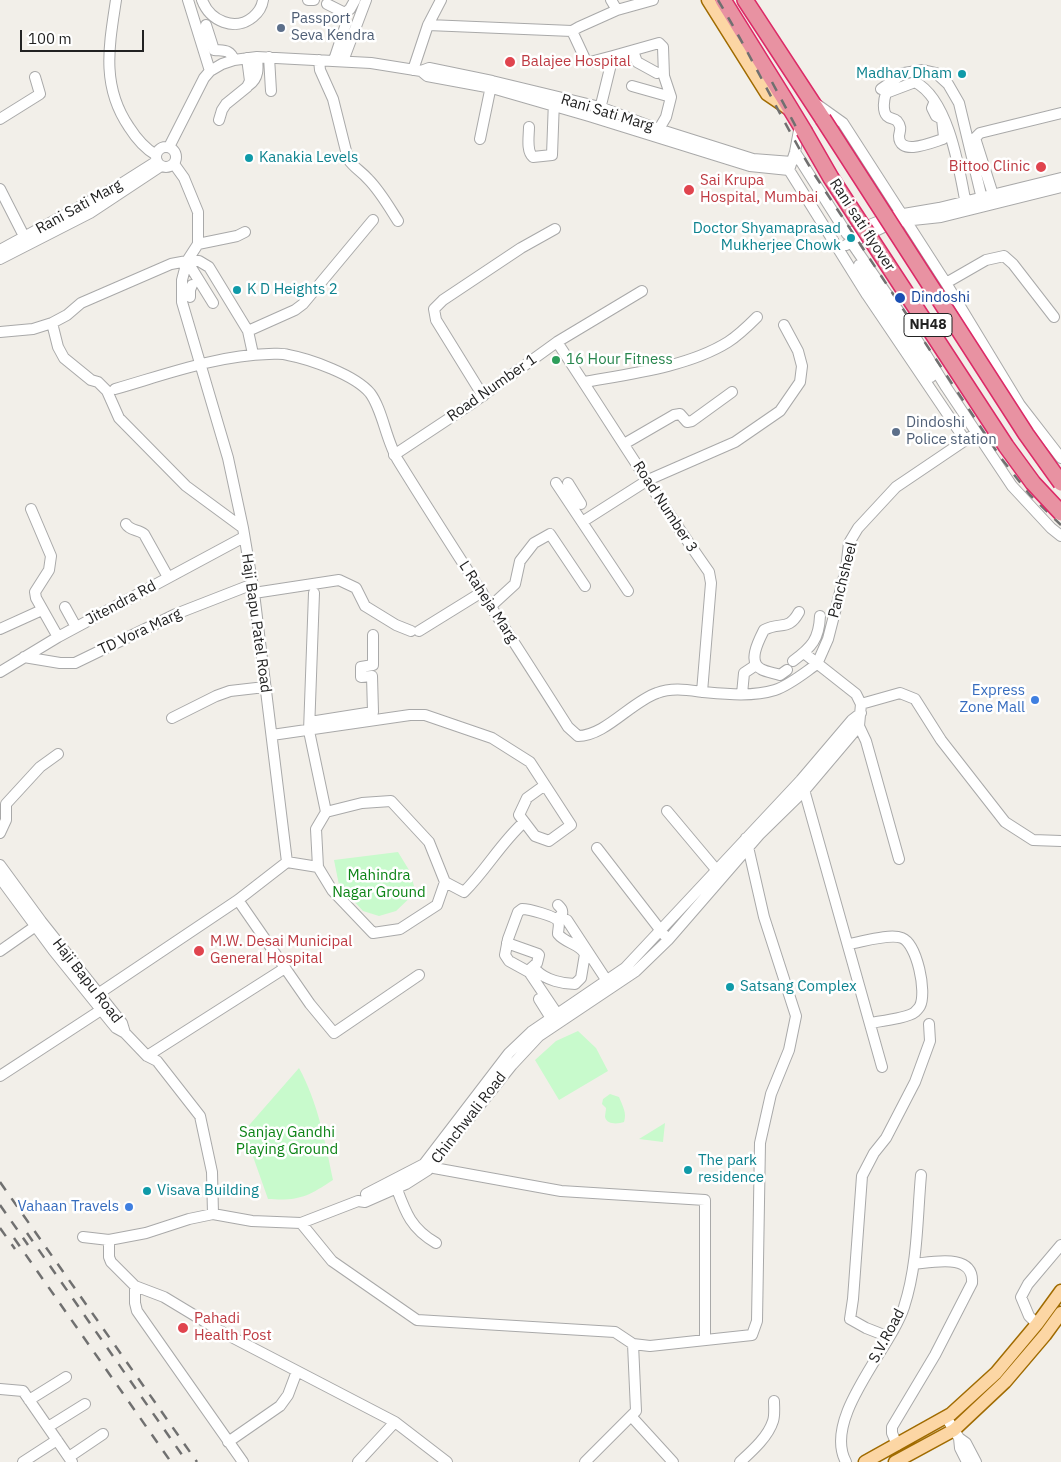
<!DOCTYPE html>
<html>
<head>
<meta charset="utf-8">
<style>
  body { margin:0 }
  #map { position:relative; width:1061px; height:1462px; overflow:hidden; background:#f2efe9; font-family:"IBM Plex Sans",sans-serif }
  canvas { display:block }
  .scale { position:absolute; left:20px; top:30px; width:124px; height:22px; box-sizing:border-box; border:2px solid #222; border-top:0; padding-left:6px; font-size:15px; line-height:18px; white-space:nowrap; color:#222; -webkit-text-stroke:4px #fff; paint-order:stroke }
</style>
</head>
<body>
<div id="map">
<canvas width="1061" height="1462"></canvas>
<div class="scale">100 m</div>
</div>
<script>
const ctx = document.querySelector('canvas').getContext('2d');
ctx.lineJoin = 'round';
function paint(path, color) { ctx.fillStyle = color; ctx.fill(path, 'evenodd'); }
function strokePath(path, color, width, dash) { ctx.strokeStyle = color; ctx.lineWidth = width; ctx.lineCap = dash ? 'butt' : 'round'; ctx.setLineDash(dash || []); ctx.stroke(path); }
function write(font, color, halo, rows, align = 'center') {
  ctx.font = font + ' "IBM Plex Sans",sans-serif'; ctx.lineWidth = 5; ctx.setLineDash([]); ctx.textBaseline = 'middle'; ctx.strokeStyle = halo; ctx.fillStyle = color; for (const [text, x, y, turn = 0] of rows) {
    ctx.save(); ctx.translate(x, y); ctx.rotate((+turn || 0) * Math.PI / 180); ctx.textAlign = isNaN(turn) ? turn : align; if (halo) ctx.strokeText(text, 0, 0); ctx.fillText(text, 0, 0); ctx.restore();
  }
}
paint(new Path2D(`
  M398,852l11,18 7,22 -20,19 -17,5 -16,-5 -24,-26 -5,-25z
  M578,1031l18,17 12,23 -49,29 -24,-40 21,-19z
  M299,1068c19,35 26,73 34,112 -26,17 -34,21 -65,19l-24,-68z
  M610,1094l9,3c4,10 8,16 5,25 -6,2 -17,3 -19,-5 0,-3 1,-6 1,-9l-4,-4 1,-5z
  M665,1123l-2,19 -24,-3z`), '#c8facc');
const minor = new Path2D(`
  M116,0c-7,46 -15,86 13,127 7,11 15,21 27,28
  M188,0l22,71
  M202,0c8,21 33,32 51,17 6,-5 9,-10 10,-17
  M308,0h6
  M611,0l6,10 -38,17 -7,4 14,30 4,1 23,-6
  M327,4l18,9 5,-4 5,-9
  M617,10l36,-10
  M206,25l8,25c10,1 16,-1 20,10
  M428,25l144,6
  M633,51l4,11 20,11
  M269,57l2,34
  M319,60l1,10 13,29 15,60c6,9 13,12 20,20 12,12 21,28 30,42
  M334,60l12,-36
  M343,61l23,-61
  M413,70l15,-45 13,-25
  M421,71l8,-3 63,13 108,26 58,22 95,30 39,3
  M249,85c10,-7 9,-17 8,-28
  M632,86l39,11
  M881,89l23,-16 19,-3 13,3 12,11 11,19 24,100
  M815,103l28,20 103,160 74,122 41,53
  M934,103l-2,5 4,8 6,3 2,18 -1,2c-10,3 -44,18 -44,-3 1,-6 3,-9 -2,-15 -3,-3 -7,-2 -10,-5 -5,-5 -3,-17 -1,-23l29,-11c35,18 45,92 52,128
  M599,113l14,-57 46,-13 4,4 1,29 7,21 -5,20 -10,17
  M0,119l40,-25 -5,-17
  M219,120l3,-10 4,-6 21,-17 3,-6 -3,-23
  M800,125l-5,27 -6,18 78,125 98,145
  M529,127c0,9 -3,24 4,30l19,-2 2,-55
  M480,139l12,-58
  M156 157a10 10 0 1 1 20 0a10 10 0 1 1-20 0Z
  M169,147l35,-69 6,-7 12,-7 12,-4 23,-3 114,6 50,8 6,5 65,12 97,28 161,50 39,4
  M795,152l52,82 45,-18 47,-8 122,-30
  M0,189l28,55
  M995,201l-20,-63 5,-5 81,-20
  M851,242l53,77 42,68 66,99 39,42 10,8
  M198,244l39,-8 8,-4
  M846,245l48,-23 47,-5 120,-30
  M0,250l116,-63 41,-26
  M0,259l90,-46 71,-47
  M187,261l26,42
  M859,265l72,112
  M946,283l40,-23 18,-4 9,8 41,53
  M190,297v-7l2,-5
  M52,323l6,24 6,11 27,22 7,2 9,9 12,27 67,68 57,42
  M248,331l47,-21 8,-6 70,-84
  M0,332l33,-3 19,-6 15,-8 14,-12 90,-39 16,-3h12l10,6 39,64 5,23
  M557,342c51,77 99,155 152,230l2,11 -9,109
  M584,382c45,-8 104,-15 144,-40 11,-7 20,-16 29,-25
  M115,389c49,-14 103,-34 154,-35 7,0 13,-1 19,1 22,4 67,20 82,38 13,17 16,49 29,69 55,89 113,176 169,265l10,9c27,0 53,-34 79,-43 15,-6 31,-3 46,-1 22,2 50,5 72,-2 15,-5 29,-17 42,-26
  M483,396l-47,-76 -2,-11 9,-9 78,-52 34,-19
  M624,444l50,-29 6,-1 7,8 5,-1 40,-29
  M394,455l80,-53 83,-60 85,-51
  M556,483l72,108
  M568,483l13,21
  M31,509l20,47 -2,14 -14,22 1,6 22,39
  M582,522l66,-42 87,-38 45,-31 20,-29 2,-16 -4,-15 -14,-26
  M126,524c4,7 12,5 18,10l24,43
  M254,593l85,-13 17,8 9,18 31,19 15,6
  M314,593l-5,138 17,81
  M491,606l24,-22 5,-23 14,-18 16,-9 35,52
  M65,607l11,20
  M0,629l42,-19
  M419,631l63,-39
  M24,657l36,6h15l101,-49 77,-30
  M793,661c19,-14 26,-22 27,-45
  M817,664l11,-25 18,-70 3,-26 9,-15 38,-41 74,-50
  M787,670l-7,5c-6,-2 -14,-3 -19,-6 -14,-7 -2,-29 3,-39 17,-9 24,2 35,-18
  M0,672l58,-35 186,-100
  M742,694l2,-21 12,-8
  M861,704l39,-11 15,6 26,41 64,82 28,18 28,1
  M172,718l44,-22 14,-5 35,-4
  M310,722l63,-10 -1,-36 -11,1v-10l12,-2v-30
  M855,723l4,3 7,15 33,118
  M272,735l138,-20h15l67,23 38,24 41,63 -22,16 -14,-5 -16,-21 8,-17 18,-13
  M803,786l79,281
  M391,801l38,41 16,40 -8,23 -37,24 -27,4 -41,-43 -14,-23 -2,-38 10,-17 36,-9z
  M667,811l52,62
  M0,833l6,-13v-16l34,-37 18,-13
  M597,848l68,88
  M287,862l31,5
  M0,865l41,56 81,102 3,10 -9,-5 -5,-6 -58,-72 -53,-72
  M445,882l19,10c23,-23 36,-48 60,-70
  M238,900l72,104 24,29 85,-58
  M557,919l5,-5c1,-4 -1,-6 -4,-9
  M567,920l42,64
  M507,943l31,11 1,1 -2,8 -9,8
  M849,944c13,-2 41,-11 53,-6 15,6 25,54 18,68 -1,2 -3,4 -5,6 -7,6 -34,9 -45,11
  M0,951l40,-28
  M537,971c9,9 26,13 38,13l6,-6 4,-24c-6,-11 -19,-10 -27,-20 0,-5 2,-9 0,-13 -3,-5 -29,-12 -36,-12l-4,3 -10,27 -3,16 4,6 20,11 31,46
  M92,998l146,-98 49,-38 -33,-269 -11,-65 -15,-70 -46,-156v-22l5,-19 11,-17v-32l-14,-34 -10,-14
  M539,999l15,24
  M125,1033l22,23 10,5 43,55 12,56 1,42
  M147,1056l138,-88
  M0,1076l101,-66
  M426,1163l8,5 127,23 144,9v140
  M395,1184c10,27 15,44 41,59
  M366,1194l58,-30 85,-111 22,-21 94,-64 176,-188 51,-60 9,-7
  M301,1223l31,38 85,59 198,12 18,12 17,2 102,-11 5,-14 3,-178 11,-49 18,-44 7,-34 -32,-99 -18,-79
  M83,1237l26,3
  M135,1286v17l2,8 106,151
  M1037,1324l-8,-8 -8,-19 7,-13 33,-39
  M889,1337l-23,-9 -16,-9 3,-20 9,-123 12,-23 12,-15 29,-56 15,-41 -1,-17
  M0,1389l23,2 49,71
  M29,1400l37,-23
  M631,1416l42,46
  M946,1417l13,21 1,10 7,14
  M48,1427l37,-23
  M959,1438l7,5 10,19
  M228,1442l52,-36 8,-11 9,-24
  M897,1445l-5,-12v-6l43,-72 37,-72c2,-30 -38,-21 -58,-19
  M69,1457l34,-23
  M23,1462l34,-22
  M358,1462l37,-40
  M447,1462l-52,-40 -173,-90 -58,-35 -29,-11 -24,-24 -2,-5v-17l37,-7 43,-14 24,-5 39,7 49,2 57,-22 7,1 41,-18 22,-14 84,-105 27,-29 97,-65 32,-31 91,-105 45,-44 55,-65 2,-22 -5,-10 -52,-41
  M585,1462l51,-51 -3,-67
  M740,1462c12,-11 28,-25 33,-41 2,-6 1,-14 1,-20
  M846,1462c-24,-44 45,-114 58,-155 14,-43 13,-88 17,-132`);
const major = new Path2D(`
  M708,0l59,94 22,15
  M865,1462l86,-48 45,-41 41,-49 24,-33
  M895,1462l59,-32 51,-48 40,-47 16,-22`);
const highway = new Path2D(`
  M723,0l61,98 20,33
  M745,0l78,119`);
strokePath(minor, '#a9a9a9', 12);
strokePath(major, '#a06b00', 15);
strokePath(highway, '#dc2a67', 18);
strokePath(minor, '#fff', 10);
strokePath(major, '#fcd6a4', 12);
strokePath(highway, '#e892a2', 15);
strokePath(new Path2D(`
  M718,0c34,57 62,117 96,174l187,284 29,37 31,30
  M772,82l38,71
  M0,1182l197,280
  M0,1205l28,40
  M0,1228l15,21
  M27,1233l160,229
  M14,1238l157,224`), '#707070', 2.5, [10, 10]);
const highwayBridge = new Path2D(`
  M823,119l203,315 35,49
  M804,131l27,47 175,268 27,37 28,30`);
strokePath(highwayBridge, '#dc2a67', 18, []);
strokePath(highwayBridge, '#e892a2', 15);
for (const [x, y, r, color] of [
  [281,28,5,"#5c6f8a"],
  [510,62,6,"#e0444e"],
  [962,74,5,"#0f9aa8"],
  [249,158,5,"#0f9aa8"],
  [1041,167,6,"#e0444e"],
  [689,190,6,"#e0444e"],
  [851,238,5,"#0f9aa8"],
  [237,290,5,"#0f9aa8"],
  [900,298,6,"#1a4fb4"],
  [556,360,5,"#2e9e5b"],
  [896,432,5,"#5c6f8a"],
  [1035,700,5,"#3f7fe0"],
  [199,951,6,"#e0444e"],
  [730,987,5,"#0f9aa8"],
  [688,1170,5,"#0f9aa8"],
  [147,1191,5,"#0f9aa8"],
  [129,1207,5,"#3f7fe0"],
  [183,1328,6,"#e0444e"]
]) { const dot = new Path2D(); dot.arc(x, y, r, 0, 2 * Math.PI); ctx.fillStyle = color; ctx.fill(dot); strokePath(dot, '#fff', 2); }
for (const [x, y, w] of [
  [928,325,48]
]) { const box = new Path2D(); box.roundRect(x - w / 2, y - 11.5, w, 23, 4); ctx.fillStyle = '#fff'; ctx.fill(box); strokePath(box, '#222', 1); }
write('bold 14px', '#222', null, [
  ["NH48",928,325]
]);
write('15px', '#4e5e75', '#fff', [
  ["Passport",291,19],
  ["Seva Kendra",291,36],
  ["Dindoshi",906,423],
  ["Police station",906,440]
], 'left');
write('15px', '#be3a42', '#fff', [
  ["Balajee Hospital",521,62],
  ["Bittoo Clinic",1030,167,"right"],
  ["Sai Krupa",700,181],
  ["Hospital, Mumbai",700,198],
  ["M.W. Desai Municipal",210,942],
  ["General Hospital",210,959],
  ["Pahadi",194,1319],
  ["Health Post",194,1336]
], 'left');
write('15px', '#0d838f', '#fff', [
  ["Madhav Dham",952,74,"right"],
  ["Kanakia Levels",259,158],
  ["Doctor Shyamaprasad",841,229,"right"],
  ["Mukherjee Chowk",841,246,"right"],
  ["K D Heights 2",247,290],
  ["Satsang Complex",740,987],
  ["The park",698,1161],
  ["residence",698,1178],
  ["Visava Building",157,1191]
], 'left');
write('15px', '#222', '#fff', [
  ["Rani Sati Marg",607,113,17],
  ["Rani Sati Marg",79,207,-29],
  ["Rani sati flyover",862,225,57],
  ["Road Number 1",492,388,-35],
  ["Road Number 3",665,507,57],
  ["Panchsheel",843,580,-76],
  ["L Raheja Marg",488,602,57],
  ["Jitendra Rd",121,603,-28],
  ["Haji Bapu Patel Road",256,623,82],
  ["TD Vora Marg",140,632,-25],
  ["Haji Bapu Road",87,981,52],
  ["Chinchwali Road",469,1118,-52],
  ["S.V.Road",887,1336,-62]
]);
write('15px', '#164399', '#fff', [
  ["Dindoshi",911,298]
], 'left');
write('15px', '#27864d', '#fff', [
  ["16 Hour Fitness",566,360]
], 'left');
write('15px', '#366cbe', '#fff', [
  ["Express",1025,691],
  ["Zone Mall",1025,708],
  ["Vahaan Travels",119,1207]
], 'right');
write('15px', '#0c8416', '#fff', [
  ["Mahindra",379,876],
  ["Nagar Ground",379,893],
  ["Sanjay Gandhi",287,1133],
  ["Playing Ground",287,1150]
]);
</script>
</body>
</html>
